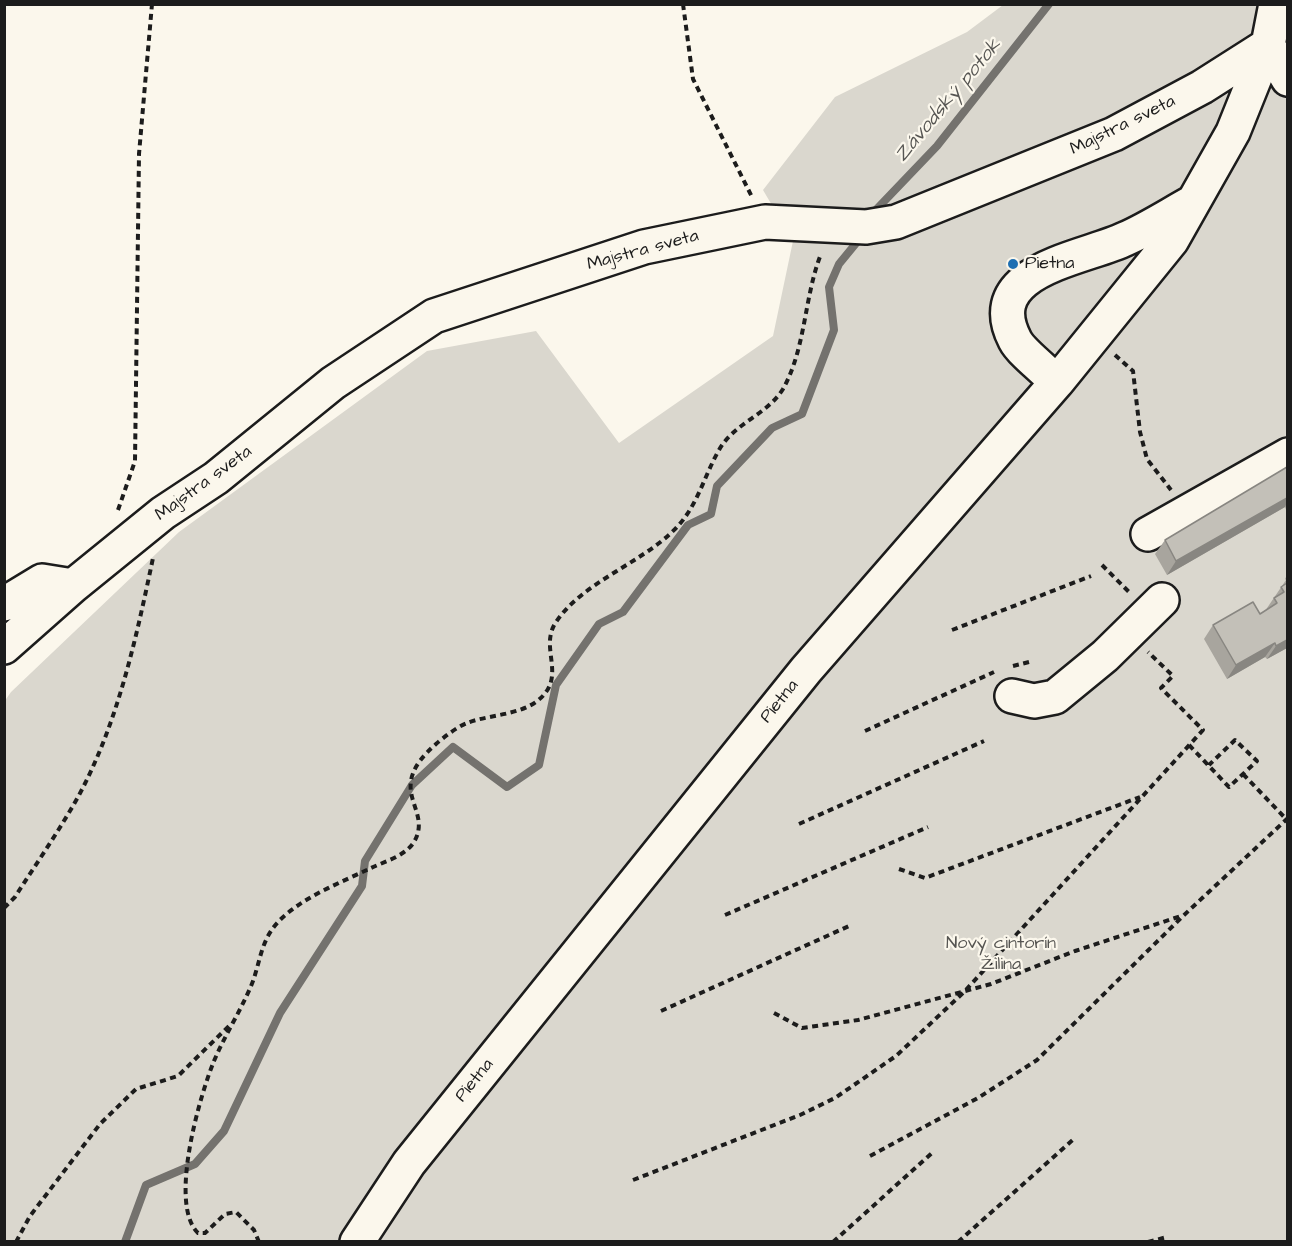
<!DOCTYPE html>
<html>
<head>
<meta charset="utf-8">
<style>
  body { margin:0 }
  #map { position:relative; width:1292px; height:1246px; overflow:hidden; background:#fbf7ec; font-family:"Architects Daughter",sans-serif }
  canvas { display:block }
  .frame { position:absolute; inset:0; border:6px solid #1c1c1c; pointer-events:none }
</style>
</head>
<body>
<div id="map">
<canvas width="1292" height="1246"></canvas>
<div class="frame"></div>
</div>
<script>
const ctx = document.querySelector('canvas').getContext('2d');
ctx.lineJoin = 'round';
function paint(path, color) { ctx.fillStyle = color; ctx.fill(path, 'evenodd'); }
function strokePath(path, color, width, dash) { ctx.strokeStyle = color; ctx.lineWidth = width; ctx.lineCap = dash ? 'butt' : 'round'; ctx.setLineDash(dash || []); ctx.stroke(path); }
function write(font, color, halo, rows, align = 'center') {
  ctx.font = font + ' "Architects Daughter",sans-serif'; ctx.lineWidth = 4.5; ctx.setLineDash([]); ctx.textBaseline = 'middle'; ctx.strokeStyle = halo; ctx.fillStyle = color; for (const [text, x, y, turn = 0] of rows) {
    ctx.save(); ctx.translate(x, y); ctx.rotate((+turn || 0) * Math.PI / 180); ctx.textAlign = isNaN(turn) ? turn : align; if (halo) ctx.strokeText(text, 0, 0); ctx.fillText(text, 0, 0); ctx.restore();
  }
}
paint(new Path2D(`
  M1003,5h284v1236l-1282,1 -1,-540 7,-10 168,-160 248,-181 109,-20 83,112 154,-107 20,-95 -30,-51 72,-93 132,-65z`), '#dad7ce');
strokePath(new Path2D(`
  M872,214l65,-68 112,-142
  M125,1242l21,-57 49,-21 29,-33 56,-118 82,-127 3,-25 47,-76 41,-38 54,40 32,-22 17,-80 43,-61 24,-12 65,-87 23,-11 6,-28 55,-58 30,-14 32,-84 -5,-43 10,-23 23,-28`), '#74726e', 8);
const minor = new Path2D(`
  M1057,382c-11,-11 -36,-30 -42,-42 -36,-70 68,-81 110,-101 23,-10 46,-25 68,-37
  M1148,534l140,-79
  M4,604l38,-23 31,5 90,-73 53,-35 117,-95 101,-67 210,-69 121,-25 101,5 30,-5 218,-88 88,-47 66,-42 20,34
  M4,647l69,-61
  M1012,696l22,5 21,-4 50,-41 57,-56
  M357,1242l52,-79 397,-493 251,-288 115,-142 61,-108 35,-87 8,-41`);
strokePath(minor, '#1c1c1c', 38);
strokePath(new Path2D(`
  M683,4l10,75 59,118
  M1115,355l18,16 7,61 7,27 24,31
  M118,510l17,-49 4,-307 13,-150
  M1102,565l27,27
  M952,630l139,-54
  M1013,666l20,-5
  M865,731l129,-59
  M1189,745l40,42 28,-26 -22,-21 -26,25
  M1243,774l45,47
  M799,824l185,-83
  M899,869l26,9 215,-81
  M4,908l11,-11c21,-33 44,-66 63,-100 40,-74 58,-158 75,-239
  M725,915l203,-88
  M661,1011l188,-85
  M774,1013l28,15 56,-8 133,-36 84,-33 106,-35
  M870,1156l108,-58 59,-38 146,-144 105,-98
  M633,1180l167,-65 35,-17 61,-42 68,-64 239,-262 -42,-42 12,-12 -25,-24
  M16,1242l14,-26 70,-92 36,-35 42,-13 54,-53
  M259,1242l-5,-12 -18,-18 -11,2 -20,19h-7c-30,-29 2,-138 16,-172 11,-26 26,-49 37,-75 9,-21 9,-45 27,-64 24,-25 62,-39 93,-54 15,-7 34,-12 43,-26 20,-34 -32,-51 22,-98 8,-7 21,-17 31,-21 26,-10 65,-7 81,-34 12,-21 -7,-45 8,-67 26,-39 83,-58 116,-90 25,-23 31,-54 47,-82 15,-27 48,-35 64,-61 23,-41 21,-92 38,-135
  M833,1242l99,-89
  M958,1242l117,-104
  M1148,1242l19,-5`), '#1c1c1c', 4, [6, 4.5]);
strokePath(minor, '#fbf7ec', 33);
paint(new Path2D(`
  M1287,467v45l-2,-5 -118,68 -12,-21 10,-14z
  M1287,575v73l-20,11 -2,-2 -38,22 -23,-40 9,-14 47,-11 5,-3 21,-31 -1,-1z`), '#a8a59e');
paint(new Path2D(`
  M1287,498v5l-2,4 -118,68 9,-14z
  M1287,640v8l-20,11 9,-13z
  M1275,643l-10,14 -38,22 9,-14z`), '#888681');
const building = new Path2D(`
  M1287,467v31l-111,63 -11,-21z
  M1287,583v57l-11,6 -1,-3 -39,22 -23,-40 40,-23 7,12 17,-11 -3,-5 10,-6 -3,-5z`);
paint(building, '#c3c0b8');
strokePath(building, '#888681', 1.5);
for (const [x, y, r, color] of [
  [1013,264,6,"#1f6fb2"]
]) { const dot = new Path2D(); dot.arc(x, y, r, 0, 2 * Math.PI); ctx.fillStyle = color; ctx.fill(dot); strokePath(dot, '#fbf7ec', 2); }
write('18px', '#1c1c1c', '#fbf7ec', [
  ["Majstra sveta",1123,126,-26],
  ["Majstra sveta",643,251,-15],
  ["Majstra sveta",204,484,-36],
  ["Pietna",780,702,-51],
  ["Pietna",475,1081,-51]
]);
write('18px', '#1c1c1c', '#fbf7ec', [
  ["Pietna",1025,264]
], 'left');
write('18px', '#555451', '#fbf7ec', [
  ["Nový cintorín",1001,944],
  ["Žilina",1001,965]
]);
write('italic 20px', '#575653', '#fbf7ec', [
  ["Závodský potok",949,101,-50]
]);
</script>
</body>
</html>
